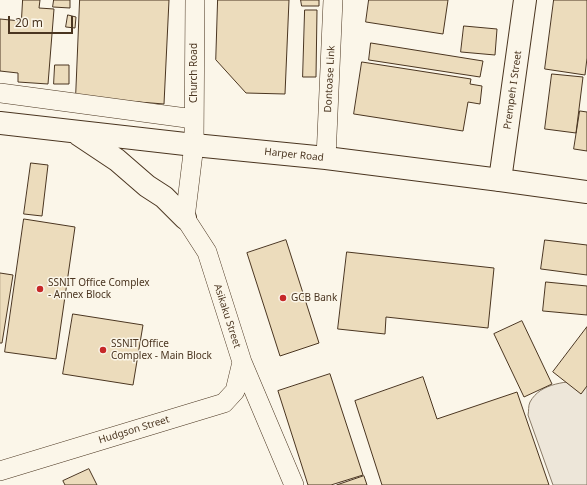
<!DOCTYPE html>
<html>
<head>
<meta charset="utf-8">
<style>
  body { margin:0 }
  #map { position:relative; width:587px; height:485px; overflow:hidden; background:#fbf6e9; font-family:"Noto Sans",sans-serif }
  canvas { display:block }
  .scale { position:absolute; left:8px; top:16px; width:65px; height:18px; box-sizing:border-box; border:2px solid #4a3520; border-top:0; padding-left:5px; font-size:12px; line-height:14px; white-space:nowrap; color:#4a3520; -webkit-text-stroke:3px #fbf6e9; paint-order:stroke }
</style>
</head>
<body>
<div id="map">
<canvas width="587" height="485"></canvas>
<div class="scale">20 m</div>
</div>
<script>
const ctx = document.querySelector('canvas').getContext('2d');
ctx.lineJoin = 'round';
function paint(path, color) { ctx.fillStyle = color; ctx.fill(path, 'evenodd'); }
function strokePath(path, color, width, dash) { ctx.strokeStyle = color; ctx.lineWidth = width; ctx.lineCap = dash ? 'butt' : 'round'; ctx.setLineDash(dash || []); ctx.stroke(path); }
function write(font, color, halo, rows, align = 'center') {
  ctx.font = font + ' "Noto Sans",sans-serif'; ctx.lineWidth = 3; ctx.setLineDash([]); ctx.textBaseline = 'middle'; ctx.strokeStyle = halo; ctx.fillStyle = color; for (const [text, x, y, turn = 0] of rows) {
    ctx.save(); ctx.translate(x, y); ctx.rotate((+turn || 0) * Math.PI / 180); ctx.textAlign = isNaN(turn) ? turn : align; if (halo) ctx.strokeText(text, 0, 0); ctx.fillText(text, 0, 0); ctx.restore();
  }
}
const green = new Path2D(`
  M587,380v105h-34l-25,-70c1,-4 0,-9 2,-13 11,-20 37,-20 57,-22z`);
paint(green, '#ede6d9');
strokePath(green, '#887966', 1);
const building = new Path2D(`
  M23,0h17l-1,8 15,1 -6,75 -30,-2v-9l-18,-2v-52l21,2z
  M54,0h16v8l-17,-1z
  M80,0h89l-5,104 -88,-7z
  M218,0h71l-4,94 -39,-1 -30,-33z
  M301,0h18v6h-17z
  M369,0h79l-5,34 -77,-12z
  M554,0h33v58l-2,17 -40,-6z
  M305,10h12l-1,67h-13z
  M68,15l8,2 -1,11 -9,-1z
  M464,26l33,3 -2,26 -34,-3z
  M371,43l112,18 -3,16 -111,-17z
  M362,62l109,17 -1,5 12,2 -2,18 -12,-2 -5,29 -109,-17z
  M55,65h14v19h-15z
  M552,74l31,3 -7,56 -31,-4z
  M580,111l7,1v39l-13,-2z
  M31,163l17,2 -6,51 -18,-2z
  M24,219l51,8 -19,132 -51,-7z
  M286,240l33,103 -39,13 -33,-103z
  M545,240l42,5v30l-46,-6z
  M347,252l147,16 -6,60 -102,-11 -1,17 -47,-5z
  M0,273l13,2 -11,68h-2z
  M546,282l41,4v29l-44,-4z
  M73,314l70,11 -10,60 -70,-11z
  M522,321l30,63 -28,13 -30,-63z
  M587,327v59l-6,8 -28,-22z
  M330,374l33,101 -32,10h-23l-30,-94z
  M423,377l14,42 80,-27 32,93h-167l-27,-84z
  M89,469l8,16h-32l-2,-4z
  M364,476l3,9h-30z`);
paint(building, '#ecdcbc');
strokePath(building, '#4a3520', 1);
const minor = new Path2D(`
  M195,0l-1,145 -9,73 22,34 35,110 52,123
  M0,93l194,26
  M326,158l7,-158
  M0,471l224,-68 11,-12 7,-29`);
const tertiary = new Path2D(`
  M0,123l194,22 132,13 174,22
  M78,134l39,26 30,26 17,11 21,21`);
const secondary = new Path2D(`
  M525,0l-25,180 87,12`);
strokePath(minor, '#4a3520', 20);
strokePath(tertiary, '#4a3520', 24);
strokePath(secondary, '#4a3520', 24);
strokePath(minor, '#fbf6e9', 19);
strokePath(tertiary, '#fbf6e9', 22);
strokePath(secondary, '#fbf6e9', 22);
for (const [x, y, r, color] of [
  [40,289,4,"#c62828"],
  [283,298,4,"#c62828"],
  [103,350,4,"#c62828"]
]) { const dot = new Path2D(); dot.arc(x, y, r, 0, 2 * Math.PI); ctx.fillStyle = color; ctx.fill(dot); strokePath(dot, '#fbf6e9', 1.5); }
write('10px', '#4a3520', '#fbf6e9', [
  ["Church Road",194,73,-90],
  ["Dontoase Link",330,79,-87],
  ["Prempeh I Street",513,90,-82],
  ["Harper Road",294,155,6],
  ["Asikaku Street",227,316,72],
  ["Hudgson Street",134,430,-17]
]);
write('10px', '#4a3520', '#fbf6e9', [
  ["SSNIT Office Complex",48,283],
  ["- Annex Block",48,295],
  ["GCB Bank",291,298],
  ["SSNIT Office",111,344],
  ["Complex - Main Block",111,356]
], 'left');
</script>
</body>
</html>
